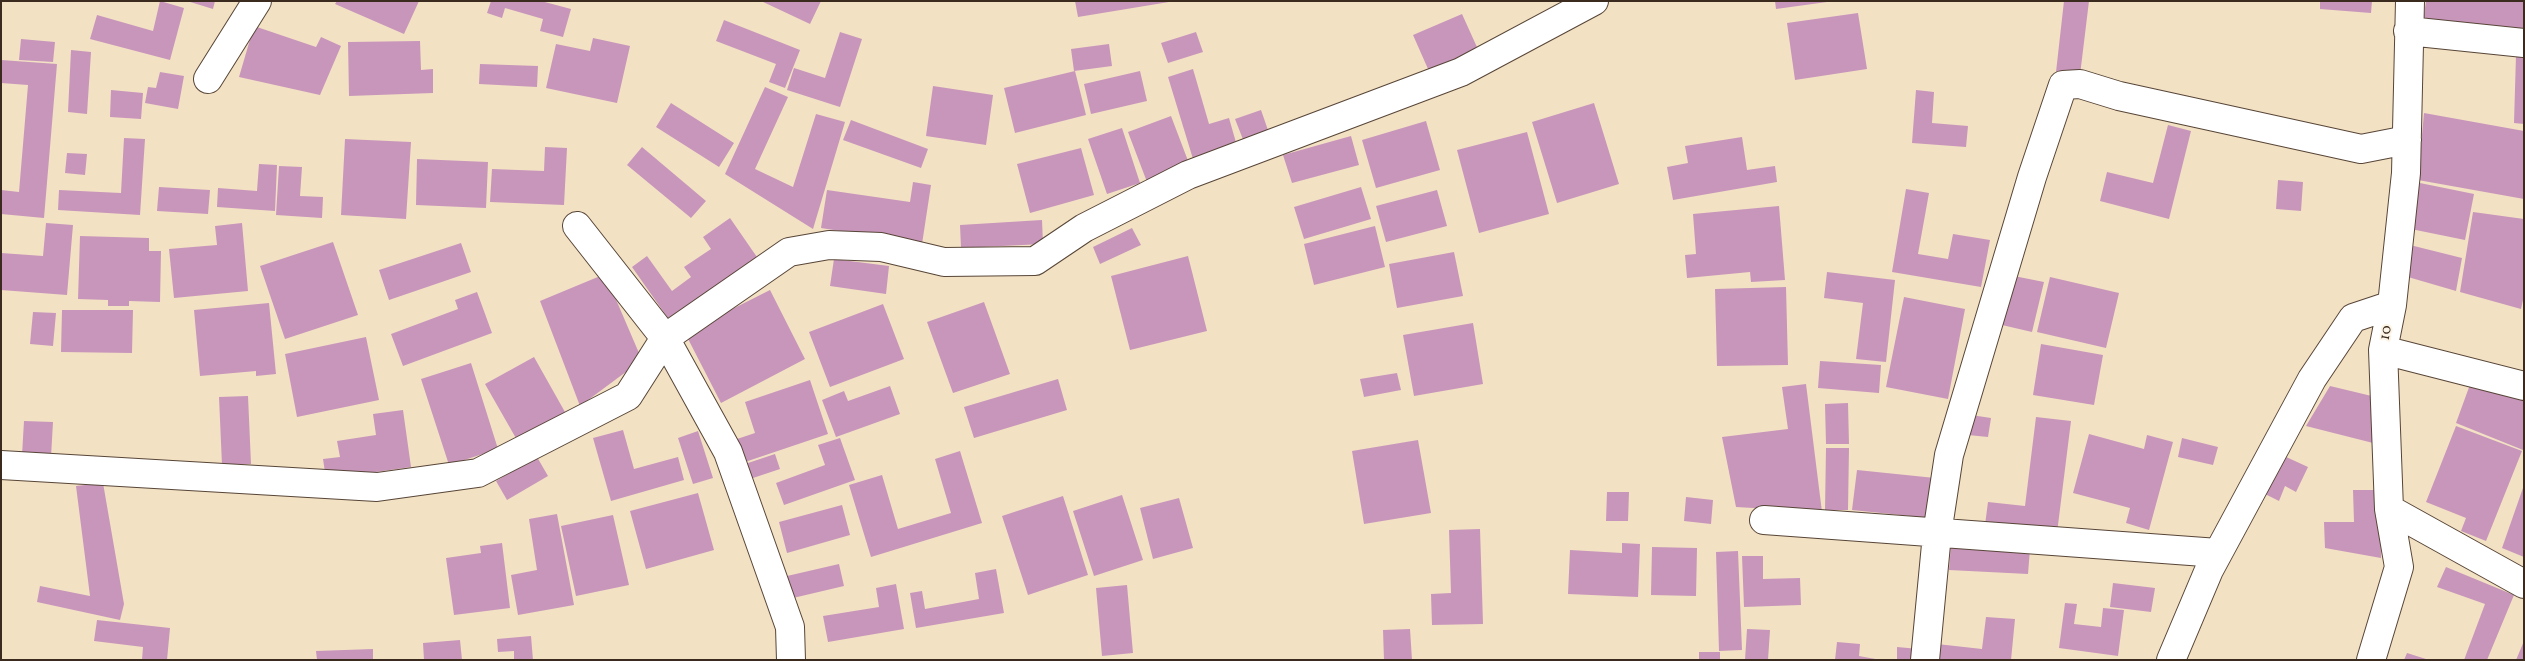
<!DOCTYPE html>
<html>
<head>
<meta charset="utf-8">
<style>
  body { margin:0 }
  #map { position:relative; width:2525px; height:661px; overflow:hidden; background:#f3e1c4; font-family:Vollkorn,serif }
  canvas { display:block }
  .frame { position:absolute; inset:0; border:2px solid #3b2a1e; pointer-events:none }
</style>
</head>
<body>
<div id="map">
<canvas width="2525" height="661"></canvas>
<div class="frame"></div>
</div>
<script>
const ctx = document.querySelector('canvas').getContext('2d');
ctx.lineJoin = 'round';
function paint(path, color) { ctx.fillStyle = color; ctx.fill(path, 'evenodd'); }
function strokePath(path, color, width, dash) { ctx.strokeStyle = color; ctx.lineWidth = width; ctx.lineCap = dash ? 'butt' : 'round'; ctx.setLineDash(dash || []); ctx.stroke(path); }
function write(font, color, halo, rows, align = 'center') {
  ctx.font = font + ' Vollkorn,serif'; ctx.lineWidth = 4; ctx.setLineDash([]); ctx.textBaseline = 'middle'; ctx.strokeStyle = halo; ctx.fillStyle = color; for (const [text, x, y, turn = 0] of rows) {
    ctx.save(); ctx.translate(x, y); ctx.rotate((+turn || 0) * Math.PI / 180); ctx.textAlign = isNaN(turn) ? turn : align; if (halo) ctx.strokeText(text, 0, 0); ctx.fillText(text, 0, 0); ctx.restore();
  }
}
paint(new Path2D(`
  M160,1l24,7 -14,52 -80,-21 7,-24 56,16z
  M187,1h28l-2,8z
  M337,1h82l-15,33 -69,-30z
  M491,1h50l30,8 -8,28 -23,-6 3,-12 -38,-11 -3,10 -15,-5z
  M761,1h60l-11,23z
  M1075,1h94v1l-91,15z
  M1775,1h52v1l-51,7z
  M2064,1h25l-9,74 -24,-3z
  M2320,1h52l-1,12 -51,-4z
  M2426,1h98v34l-101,-13z
  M1858,13l9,56 -72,11 -8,-57z
  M1462,14l19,42 -49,22 -19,-43z
  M724,20l76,30 -15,38 -16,-6 7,-18 -60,-23z
  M254,26l62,21 5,-10 20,9 -21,49 -81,-18z
  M840,32l22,7 -22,68 -53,-17 7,-22 31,10z
  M1196,32l7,20 -35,11 -7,-20z
  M593,38l37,8 -13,57 -71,-15 10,-44 34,7z
  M21,39l34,3 -2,20 -34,-2z
  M420,41l1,29 12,-1v24l-84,3 -1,-54z
  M1109,44l3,22 -38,5 -3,-22z
  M71,50l20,2 -4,62 -19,-2z
  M2516,55l8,1v68l-10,-1z
  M1,60l56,4 -13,154 -43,-4v-24l18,2 9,-107 -27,-2z
  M480,64l58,2 -1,21 -58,-3z
  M1193,69l16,55 20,-6 8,28 -44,13 -25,-82z
  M1075,71l11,44 -71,18 -11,-45z
  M1140,71l7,30 -56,13 -7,-30z
  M160,72l24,4 -6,33 -33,-6 3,-16 8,1z
  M933,86l60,9 -7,50 -60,-9z
  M765,87l23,10 -33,72 38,18 23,-73 29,8 -32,107 -88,-55z
  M111,90l32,3 -2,26 -31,-2z
  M1916,90l18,2 -2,31 36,3 -2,21 -54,-4z
  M671,103l63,40 -15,24 -63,-40z
  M1594,103l25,81 -62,19 -25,-81z
  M1261,110l8,23 -25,9 -9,-23z
  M2424,113l100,18v68l-106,-19z
  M1171,116l19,50 -43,16 -19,-50z
  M851,120l77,29 -7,19 -78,-28z
  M1426,121l14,49 -64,18 -14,-48z
  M2168,125l23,6 -22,88 -69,-18 7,-29 46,11z
  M1122,128l18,55 -33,11 -19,-55z
  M1527,132l22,82 -70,19 -22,-83z
  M1351,136l8,29 -67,18 -9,-28z
  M1742,137l5,33 28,-4 2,16 -104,18 -6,-33 21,-4 -3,-17z
  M124,138l21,1 -5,76 -82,-5 1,-20 62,3z
  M345,139l66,3 -5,77 -65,-4z
  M545,147l22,1 -3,57 -74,-3 2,-33 52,2z
  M642,147l64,54 -15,17 -64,-53z
  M1081,148l13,47 -64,18 -13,-49z
  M67,153l20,1 -2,21 -20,-2z
  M417,159l71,3 -2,46 -70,-3z
  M259,164l18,1 -2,46 -58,-4 1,-19 39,3z
  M279,166l23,1 -2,29 23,1 -1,21 -46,-3z
  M2278,180l25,2 -2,29 -25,-2z
  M913,182l18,3 -9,59 -101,-16 6,-38 83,12z
  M2415,182l59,12 -9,46 -59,-12z
  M159,187l51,3 -2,24 -51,-3z
  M1361,187l10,32 -67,20 -10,-32z
  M1906,189l23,4 -11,61 30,5 5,-25 37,6 -9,47 -89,-15z
  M1437,190l10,36 -61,16 -10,-36z
  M1779,206l6,74 -34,2 -1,-10 -63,6 -2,-23 11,-1 -3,-40z
  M2473,212l51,7v76l-3,14 -61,-17z
  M730,218l29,42 -89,61 -38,-54 15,-11 25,35 19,-14 -7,-10 27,-18 -8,-12z
  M1042,220l1,24 -82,4 -1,-23z
  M46,223l27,2 -6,70 -66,-5v-37l42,3z
  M242,223l6,68 -74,7 -5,-49 48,-4 -2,-19z
  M1375,226l10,41 -71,18 -10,-41z
  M1132,228l9,17 -41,19 -7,-17z
  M80,236l69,2v13h12l-1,51 -31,-1v5h-21v-6l-30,-1z
  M333,242l25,73 -73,24 -25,-73z
  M461,243l10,29 -82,28 -10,-30z
  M2410,245l52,13 -6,33 -48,-14z
  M1454,252l9,44 -66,12 -8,-44z
  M1188,256l19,75 -77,19 -19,-74z
  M834,259l55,7 -3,28 -56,-8z
  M1827,272l68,8 -9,82 -30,-3 7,-56 -39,-5z
  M605,274l37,86 -62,46 -40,-105z
  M2014,276l30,6 -12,50 -30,-7z
  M2050,277l69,16 -13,55 -69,-16z
  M1786,287l2,78 -71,1 -2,-77z
  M770,290l35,69 -84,44 -36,-70z
  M477,292l15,41 -89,33 -12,-32 67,-25 -3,-9z
  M1904,297l61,12 -17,90 -62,-12z
  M984,302l26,72 -57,19 -26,-71z
  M269,303l7,71 -20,2v-5l-56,5 -6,-66z
  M883,304l21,55 -74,28 -21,-55z
  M62,310h71l-1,43 -71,-1z
  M33,312l23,1 -3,33 -23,-2z
  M1473,323l10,61 -69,12 -11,-61z
  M366,337l13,63 -82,17 -12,-63z
  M2041,344l62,11 -9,50 -61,-10z
  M534,357l31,55 -48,28 -32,-56z
  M1820,361l61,4 -2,28 -61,-5z
  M471,363l27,86 -49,16 -28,-86z
  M1397,373l4,17 -37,7 -4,-18z
  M1058,379l9,31 -93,28 -10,-31z
  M2472,379l52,21 -1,50 -67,-27z
  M810,380l18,54 -83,28 -8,-23 18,-6 -10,-31z
  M1806,384l16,128 -86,-5 -14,-70 66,-8 -6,-42z
  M890,386l10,28 -64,23 -14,-37 22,-9 4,10z
  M2330,386l50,12 -3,46 -71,-18z
  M248,396l3,68 -29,1 -3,-68z
  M1848,403l1,41h-23l-1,-40z
  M403,410l8,57 -85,12 -3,-20 17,-2 -3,-16 39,-6 -3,-21z
  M1971,415l20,3 -3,19 -20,-2z
  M2036,417l35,4 -14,112 -72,-8 3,-23 37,4z
  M24,421l29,1 -2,35 -29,-2z
  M2456,426l66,25 -36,90 -25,-10 5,-13 -40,-16z
  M623,430l11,39 44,-12 6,23 -73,21 -18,-63z
  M698,431l15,47 -20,6 -15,-46z
  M2089,434l55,15 3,-14 26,7 -24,88 -23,-7 4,-15 -57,-15z
  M840,438l15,42 -71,25 -8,-22 49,-18 -7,-20z
  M2182,438l36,9 -5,18 -35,-8z
  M1418,440l13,73 -67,11 -12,-73z
  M1826,448h23l-1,62h-23z
  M960,451l22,72 -111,34 -22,-72 33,-10 16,54 53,-16 -16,-54z
  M775,454l5,15 -36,12 -5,-15z
  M2284,456l24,11 -12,25 -11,-6 -6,15 -14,-7z
  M537,457l11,19 -41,24 -11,-19z
  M1857,470l78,8 -5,40 -78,-8z
  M103,483l21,121 -4,16 -83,-18 3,-16 50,10 -14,-110z
  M2524,485v72l-22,-9z
  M2353,490h27l1,68 -56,-10 -1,-26h30z
  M1607,492h22l-1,29h-22z
  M698,493l16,57 -68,19 -16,-58z
  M1122,495l21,65 -49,16 -21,-65z
  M1063,496l25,79 -60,20 -26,-79z
  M1686,497l27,3 -2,24 -27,-3z
  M1179,498l14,50 -40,11 -13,-51z
  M842,505l8,30 -63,18 -8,-31z
  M557,514l17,91 -56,10 -7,-40 26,-5 -8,-51z
  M613,515l16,70 -53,11 -15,-70z
  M1480,529l3,95 -51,1 -1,-31 20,-1 -2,-63z
  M502,543l8,65 -56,7 -8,-57 35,-5 -1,-7z
  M1622,543l18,1 -2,53 -70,-3 2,-44 52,3z
  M1951,545l79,4 -2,25 -79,-4z
  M1652,547l45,1 -1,48 -45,-1z
  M1738,551l4,99 -23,1 -3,-99z
  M1742,556h21v23l37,-1 1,27 -57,2z
  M839,564l5,22 -51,12 -6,-22z
  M2446,567l68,28 -27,65h-23l21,-56 -48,-17z
  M996,569l8,44 -88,15 -6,-35 12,-2 3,18 54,-10 -4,-26z
  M2113,583l42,5 -4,24 -41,-5z
  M896,584l8,45 -76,13 -5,-26 56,-9 -3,-19z
  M1127,585l6,68 -31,3 -6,-68z
  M2065,603l12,1 -3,20 27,3 2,-19 21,2 -6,46 -59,-8z
  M1986,617l29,2 -4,41h-76l2,-16 45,5z
  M97,620l73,8 -3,32h-25l1,-13 -49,-6z
  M1410,629l2,31h-28l-1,-30z
  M1747,629l23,1 -2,30h-23z
  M531,636l2,24h-19v-9l-16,1 -1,-13z
  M460,640l2,20h-38l-1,-17z
  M2524,641v19h-8z
  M1837,642l23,2 -1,12 22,4h-46z
  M1897,647l22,2v11h-22z
  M373,649v11h-56l-1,-9z
  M1699,652h21v8h-21z
  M2407,653l19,6v1h-22z`), '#c896bb');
const street = new Path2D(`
  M2408,31l116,12
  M208,79l49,-78
  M577,226l88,112 63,114 62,175 1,33
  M2383,350l141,36
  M1,465l376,22 101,-14 150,-77 37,-58 124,-86 40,-7 52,2 63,15 91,-1 49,-33 104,-53 273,-103 133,-71
  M2389,509l135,75
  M1764,520l454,33
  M1925,660l12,-126 12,-79 83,-278 31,-92 17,-1 39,12 242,53 46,-9
  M2171,660l38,-90 103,-191 41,-61 39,-13
  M2371,660l28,-93 -10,-58 -6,-159 9,-45 14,-132 4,-172`);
strokePath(street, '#574537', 30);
strokePath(street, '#fff', 28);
write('15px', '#3b2a1e', '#fcf5e5', [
  ["10",2387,333,-80]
]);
</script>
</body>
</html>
